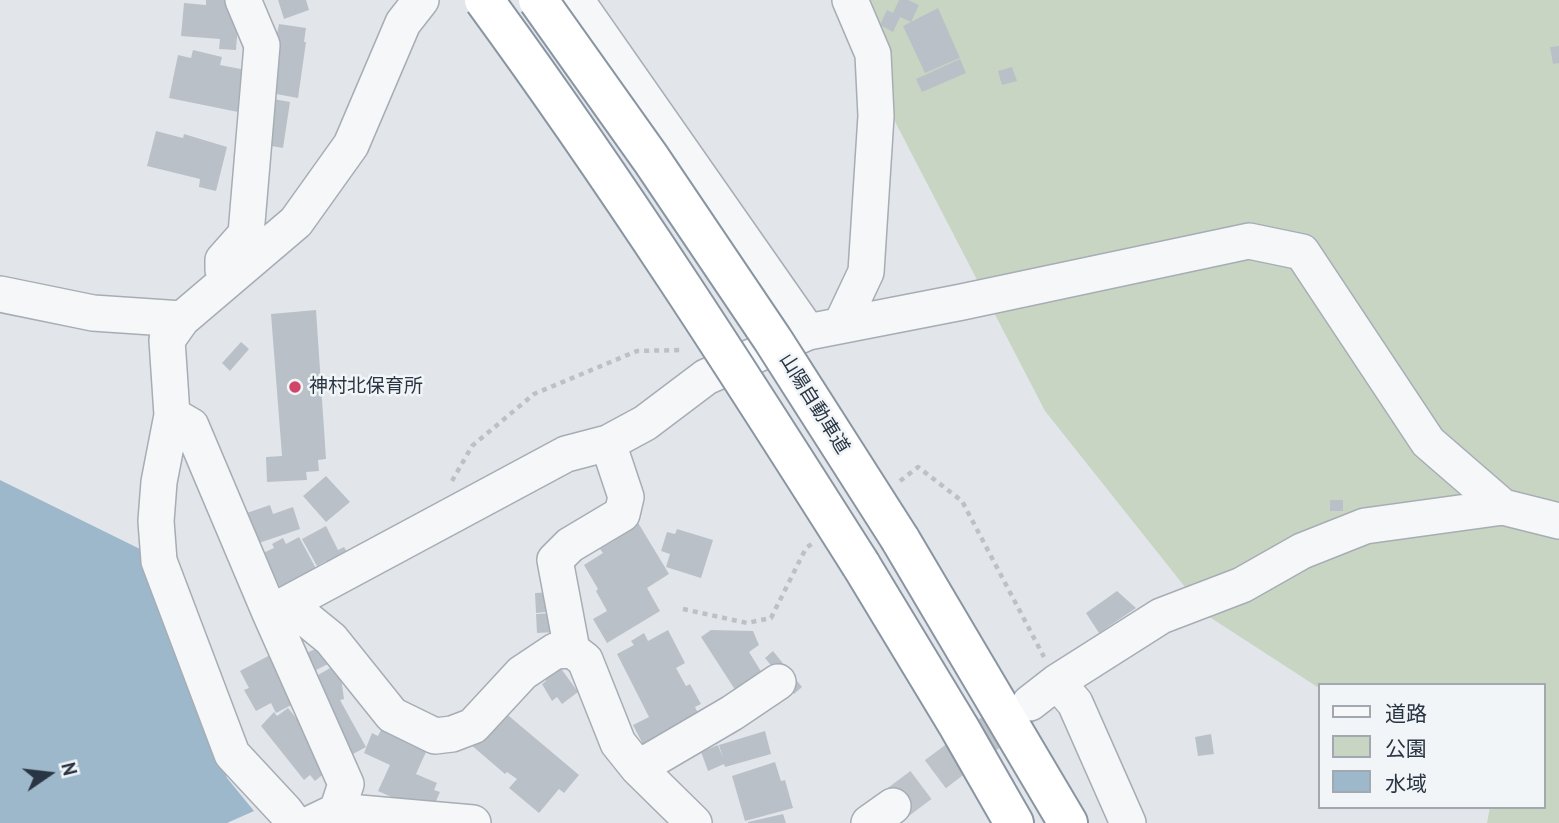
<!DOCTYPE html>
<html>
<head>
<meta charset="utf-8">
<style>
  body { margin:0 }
  #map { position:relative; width:1559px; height:823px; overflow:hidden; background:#e2e6eb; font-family:"PT Sans","Noto Sans JP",sans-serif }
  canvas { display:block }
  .legend { position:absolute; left:1318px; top:683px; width:228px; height:126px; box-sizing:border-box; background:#f2f5f8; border:2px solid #a2a8b0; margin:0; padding:9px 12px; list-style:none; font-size:21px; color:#2a3543 }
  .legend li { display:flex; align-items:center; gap:14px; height:35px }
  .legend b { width:35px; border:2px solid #a2a8b0 }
  .north { position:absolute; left:14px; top:739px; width:70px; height:70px; -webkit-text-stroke:5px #f2f5f8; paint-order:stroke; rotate:76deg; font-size:19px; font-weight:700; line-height:28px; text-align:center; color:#2a3543 }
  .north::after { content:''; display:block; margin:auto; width:24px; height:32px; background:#2a3543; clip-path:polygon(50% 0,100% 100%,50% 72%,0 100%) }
</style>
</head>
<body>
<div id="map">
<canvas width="1559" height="823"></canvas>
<ul class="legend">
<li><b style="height:9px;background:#f5f7f9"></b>道路</li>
<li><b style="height:19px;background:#c9d5c3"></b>公園</li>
<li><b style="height:19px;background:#9db8cb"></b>水域</li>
</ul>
<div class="north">N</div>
</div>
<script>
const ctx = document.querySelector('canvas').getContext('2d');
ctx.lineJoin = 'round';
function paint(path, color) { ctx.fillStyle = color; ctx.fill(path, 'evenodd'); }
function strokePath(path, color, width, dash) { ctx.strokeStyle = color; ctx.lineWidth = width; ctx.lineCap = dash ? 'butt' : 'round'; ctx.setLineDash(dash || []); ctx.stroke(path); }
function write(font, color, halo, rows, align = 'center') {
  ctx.font = font + ' "PT Sans","Noto Sans JP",sans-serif'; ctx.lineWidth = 5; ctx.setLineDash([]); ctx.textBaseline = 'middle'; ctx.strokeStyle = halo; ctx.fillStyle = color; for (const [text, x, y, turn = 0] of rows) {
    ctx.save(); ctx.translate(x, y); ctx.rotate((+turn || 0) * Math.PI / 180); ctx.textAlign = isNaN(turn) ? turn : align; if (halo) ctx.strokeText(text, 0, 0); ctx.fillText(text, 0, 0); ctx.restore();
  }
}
paint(new Path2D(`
  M832,0h727v823h-72l3,-16h53v-122h-224v3l-111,-72 -163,-205z`), '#c9d5c3');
paint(new Path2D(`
  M0,480l140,69 87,229 27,33 -27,12h-227z`), '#9db8cb');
paint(new Path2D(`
  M206,0h19v4h6l8,8 -3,38 -17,-1 1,-10 -39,-3 3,-33 22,2z
  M278,0h28l3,10 -25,9z
  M899,0h9l11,5 -8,17 -11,-5 -7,15 -13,-7 7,-15 6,3z
  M938,8l22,50 -35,15 -22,-47z
  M279,24l27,4 -2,14h2l-8,56 -33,-6z
  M1559,46v17l-6,1 -3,-17z
  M193,50l29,7 -2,8 26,5 -8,42 -69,-14 9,-43 13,3z
  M960,59l6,14 -44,19 -6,-13z
  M1012,67l5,14 -15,4 -4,-14z
  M268,98l22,4 -7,46 -23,-4z
  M156,131l27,7 1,-4 43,13 -11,44 -17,-4 1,-8 -53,-13z
  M316,310l10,149 -8,1 1,11 -13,1 1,8 -40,2 -1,-25 16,-1 -11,-142z
  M241,342l8,7 -19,22 -8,-8z
  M326,476l24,26 -24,20 -23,-26z
  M1330,500h13v11h-13z
  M270,505l3,9 20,-7 7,22 -41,14 -7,-20 -7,3 -4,-11z
  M637,521l32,53 -22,14 13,23 -53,32 -14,-24 14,-8 -11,-20 2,-2 -14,-24 19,-12 -3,-4 15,-9 -2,-4z
  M326,526l12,24 6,-3 7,12 -20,11 -5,-9 -9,5 -15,-27z
  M677,529l36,11 -12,38 -35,-11 4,-13 -9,-3 6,-19 8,2z
  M299,537l20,37 -37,17 -19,-38 11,-5 -2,-4 11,-6 3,6z
  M1117,591l19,17 -37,25 -13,-20z
  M554,592l1,19 -19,2 -1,-20z
  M555,613l1,19 -19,1 -1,-19z
  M668,630l17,33 -9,5 10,18 4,-2 11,20 -6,3 3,6 -3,1 5,10 -53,28 -14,-27 16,-8 -32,-63 17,-9 -3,-4 13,-8 4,8z
  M711,630l42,1 6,14 -10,7 18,29 -26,18 -40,-62z
  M320,647l8,17 -18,9 -8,-18z
  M773,651l29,36 -8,7 -29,-36z
  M272,654l25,48 -21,11 -5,-10 -15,8 -12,-21 5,-2 -9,-17z
  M339,663l5,36 -4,1 26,47 -13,7 -42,-75z
  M557,663l21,29 -16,12 -5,-7 -5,4 -10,-17 4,-3 -3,-5z
  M497,706l82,69 -15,18 -5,-4 -20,24 -30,-25 8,-9 -10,-7 -2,2 -35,-30z
  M288,708l9,11 2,-2 28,54 -12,10 -5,-6 -6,5 -43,-54 13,-14 3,4z
  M382,728l26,12 -1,3 19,9 -10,22 21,9 -3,7 6,2 -7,16h-17l-38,-17 12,-26 -26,-12 8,-20 6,3z
  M765,731l6,23 -46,13 -1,-3 -16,7 -7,-19 17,-7 5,13 -4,-13z
  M1211,734l3,20 -16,2 -3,-19z
  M775,762l6,19 4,-1 8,28 -48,13 -13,-45z
  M783,814l3,9h-38v-1z`), '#b9c0c8');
strokePath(new Path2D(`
  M893,806l137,-103`), '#bdc3c9', 35, [35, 18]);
const minor = new Path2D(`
  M576,0l232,332
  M223,270v-10l23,-26 16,-189 -19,-45
  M0,294l93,19 89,6
  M841,325l25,-53 10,-156 -3,-62 -23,-54
  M172,415l19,11 79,187 76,171 -9,27 -25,12
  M288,604l43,35 61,76 43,21 17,-2 21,-8 49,-53 33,-22 17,-1 13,10 33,83 20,25 56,55
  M270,613l296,-159 42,-11 37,-20 61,-46 102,-45 154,-30 287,-61 53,11 126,190 75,65 56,14
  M572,650l-17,-90 15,-15 52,-31 4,-17 -18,-54
  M1057,682l18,21 53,120
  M1030,703l27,-21 104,-66 81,-31 60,-34 63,-25 138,-19
  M638,768l94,-55 46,-31
  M337,811l136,12
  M294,823l-9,-12 -53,-57 -73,-193 -3,-40 3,-39 13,-67 -5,-75 15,-21 114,-97 55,-77 52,-122 18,-23
  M869,823l24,-17`);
const highway = new Path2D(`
  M900,539l168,284
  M861,565l98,162 55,96`);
strokePath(minor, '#a7adb5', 38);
strokePath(highway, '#8995a2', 42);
strokePath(new Path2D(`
  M452,481l20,-35 62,-52 103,-43 44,-1
  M900,481l18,-14 44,34 82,156
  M683,609l64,14 24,-5 35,-70 7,-5`), '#bcc1c6', 4.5, [5, 5]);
strokePath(minor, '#f5f7f9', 35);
strokePath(highway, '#fff', 38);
const highwayBridge = new Path2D(`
  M484,0c134,183 256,374 377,565
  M538,0l113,159 122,181 127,199`);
strokePath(highwayBridge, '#8995a2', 42, []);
strokePath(highwayBridge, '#fff', 38);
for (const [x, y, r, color] of [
  [295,387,7,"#d14668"]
]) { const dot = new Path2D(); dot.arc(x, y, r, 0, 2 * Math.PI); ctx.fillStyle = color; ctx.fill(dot); strokePath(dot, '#f2f5f8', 2.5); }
write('19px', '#2a3543', '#f2f5f8', [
  ["神村北保育所",309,387]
], 'left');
write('19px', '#2a3543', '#f2f5f8', [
  ["山陽自動車道",814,404,58]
]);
</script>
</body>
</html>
